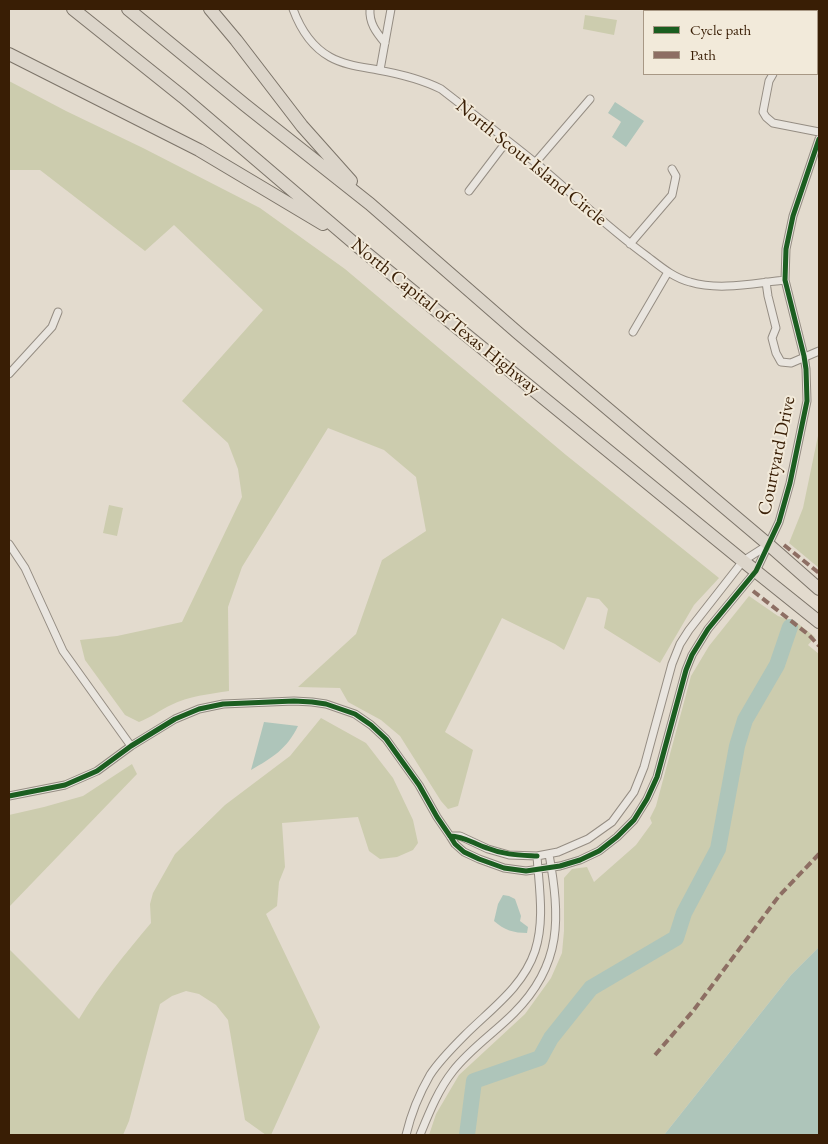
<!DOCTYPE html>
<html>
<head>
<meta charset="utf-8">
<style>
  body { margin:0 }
  #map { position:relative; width:828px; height:1144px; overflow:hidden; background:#e3dbce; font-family:"EB Garamond",serif }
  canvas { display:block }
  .frame { position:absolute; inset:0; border:10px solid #391e05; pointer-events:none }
  .legend { position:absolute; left:643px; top:10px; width:175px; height:65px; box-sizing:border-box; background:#f2eada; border:1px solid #a89885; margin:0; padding:6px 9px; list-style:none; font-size:15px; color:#391e05 }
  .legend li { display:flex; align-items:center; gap:10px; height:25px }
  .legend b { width:25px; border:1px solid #a89885 }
</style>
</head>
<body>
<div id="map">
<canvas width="828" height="1144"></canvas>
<div class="frame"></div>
<ul class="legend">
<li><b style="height:6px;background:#1b5e20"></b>Cycle path</li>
<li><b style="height:6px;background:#8d6e63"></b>Path</li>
</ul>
</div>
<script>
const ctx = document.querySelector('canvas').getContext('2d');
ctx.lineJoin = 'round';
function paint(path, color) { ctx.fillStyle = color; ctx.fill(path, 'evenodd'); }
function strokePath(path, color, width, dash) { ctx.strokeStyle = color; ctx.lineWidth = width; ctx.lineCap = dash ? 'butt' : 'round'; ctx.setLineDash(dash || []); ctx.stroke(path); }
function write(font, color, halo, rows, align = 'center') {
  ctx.font = font + ' "EB Garamond",serif'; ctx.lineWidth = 4; ctx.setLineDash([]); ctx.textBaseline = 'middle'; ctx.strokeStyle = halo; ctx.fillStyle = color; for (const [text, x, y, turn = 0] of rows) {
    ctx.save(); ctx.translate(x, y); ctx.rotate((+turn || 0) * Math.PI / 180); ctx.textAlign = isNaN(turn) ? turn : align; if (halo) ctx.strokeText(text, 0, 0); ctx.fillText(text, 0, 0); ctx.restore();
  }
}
paint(new Path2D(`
  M585,15l32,5 -3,15 -31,-6z
  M9,81l57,30 77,37 117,60 85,61 221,186 153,123 -25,27 -34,58 -56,-35 4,-19 -9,-10 -12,-2 -23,53 -9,-6 -53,-26 -57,114 28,18 -15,56 -10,3 -7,-8 -41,-65 -19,-16 -33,-18 -8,-14 -42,-1 58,-53 26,-74 44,-29 -10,-54 -32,-27 -56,-22 -86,139 -14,40 1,84c-19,3 -41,5 -58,14 -11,5 -21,13 -32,17l-14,-7 -40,-55 -5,-20 37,-4 65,-14 60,-125 -4,-28 -10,-26 -46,-42 81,-91 -89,-85 -29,26 -105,-81h-31z
  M819,431v137l-30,-25 14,-35z
  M109,505l14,3 -6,28 -14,-3z
  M749,596l29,20 18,6 19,15 -7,8 11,9v293l-28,28 -127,160h-235l7,-21 23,-39 66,-61 26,-36 11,-25 2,-22v-53l8,-9 15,-2 7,15 42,-37 16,-22 -2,-5 6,-12 35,-130 18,-30z
  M321,718l45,25 27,35 20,42 5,23 -5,7 -16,7 -17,2 -11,-8 -11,-34 -76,6 3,44 -6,15 -2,24 -11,8 54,113 -49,108h-5l-21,-15 -17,-100 -12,-15 -17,-11 -13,-3 -14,5 -12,8 -31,117 -6,14h-114v-186l70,70c21,-35 46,-65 72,-96l-1,-19 3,-11 22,-39 50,-49 65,-49z
  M132,764l5,10 -128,133v-92l35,-8 39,-11z`), '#ccccae');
paint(new Path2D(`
  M615,102l29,19 -18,26 -14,-10 9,-15 -1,-1 -12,-8z
  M264,722l34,4c-11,23 -26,32 -47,44z
  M503,895l6,1 6,3 6,17 -1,5 8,6 -1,6c-13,0 -23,-3 -33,-12l4,-17z
  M819,947v188h-155l127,-160z`), '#aec5ba');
strokePath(new Path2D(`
  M467,1135l7,-54 66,-23 11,-20 40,-50 85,-50 8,-25 34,-64 19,-103 8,-26 32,-55 13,-38`), '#aec5ba', 16);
const street = new Path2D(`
  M293,9c7,19 19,38 37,48 14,8 32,10 48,13 22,4 43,9 63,19 32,25 64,49 96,75 37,31 72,65 111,93 13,10 26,21 42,25 30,9 64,1 95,-2
  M370,9c-1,14 6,23 15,34
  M801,9l2,2
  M777,11l1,-2
  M817,41l2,9
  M380,70l11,-61
  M773,74l-4,7 -6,31 3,5 7,6 46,9
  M535,163l55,-64
  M469,191l38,-50
  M630,244l42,-49 4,-19 -4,-7
  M766,282l2,14 8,32 -4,10 4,15 5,9 10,1 28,-12
  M633,332l35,-60
  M9,374l43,-47 6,-15
  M9,544l16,24 38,83 68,95
  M9,796l56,-11 32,-14 34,-25 44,-27 24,-10 24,-5 71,-3 18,1 14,2 29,10 16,11 15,14 33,46 18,32 13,19 5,8 9,8 15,7 25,9 22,3 34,-5 20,-6 19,-9 18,-14 17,-17 13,-21 10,-22 29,-107 6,-15 16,-26 48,-58 23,-49 11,-39 17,-82 -1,-32 -2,-13 -19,-76 1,-31 7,-33 26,-77
  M450,836h10l28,13 21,6 28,1 21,-4 30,-13 24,-17 22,-30 10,-25 28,-103 8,-20 9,-14 54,-69 25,-16
  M406,1135c5,-21 13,-41 24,-60 9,-14 23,-28 35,-40 26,-26 58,-48 70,-84 10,-31 4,-64 2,-95
  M420,1135c9,-22 18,-45 33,-64 17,-22 41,-38 61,-58 49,-49 46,-96 35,-159`);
const highway = new Path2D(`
  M73,9l110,88 172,147 388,317 76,61
  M128,9l117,96 125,99 148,129 251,212 50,44
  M210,9l26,31 66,86 49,55
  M9,54l190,96 124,74`);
strokePath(street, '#958d83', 9);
strokePath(highway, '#7c7469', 14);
strokePath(street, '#e9e5df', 7);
strokePath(highway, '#dcd5ca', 12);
strokePath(new Path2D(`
  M784,545l35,28
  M753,591l56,44 10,11
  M655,1055l38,-44 86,-115 40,-42`), '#8d6e63', 4, [8, 4]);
strokePath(new Path2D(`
  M9,796l56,-11 32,-14 34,-25 44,-27 24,-10 24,-5 71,-3 18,1 14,2 29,10 16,11 15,14 33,46 18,32 13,19 5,8 9,8 15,7 25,9 22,3 34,-5 20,-6 19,-9 18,-14 17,-17 13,-21 10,-22 29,-107 6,-15 16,-26 48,-58 23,-49 11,-39 17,-82 -1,-32 -2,-13 -19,-76 1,-31 7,-33 26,-77
  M450,836c14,0 24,8 37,12 17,7 32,7 50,8`), '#1b5e20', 5);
write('19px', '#391e05', '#f2eada', [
  ["North Scout Island Circle",531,163,39],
  ["North Capital of Texas Highway",445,317,39],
  ["Courtyard Drive",777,456,-78]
]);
</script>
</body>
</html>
